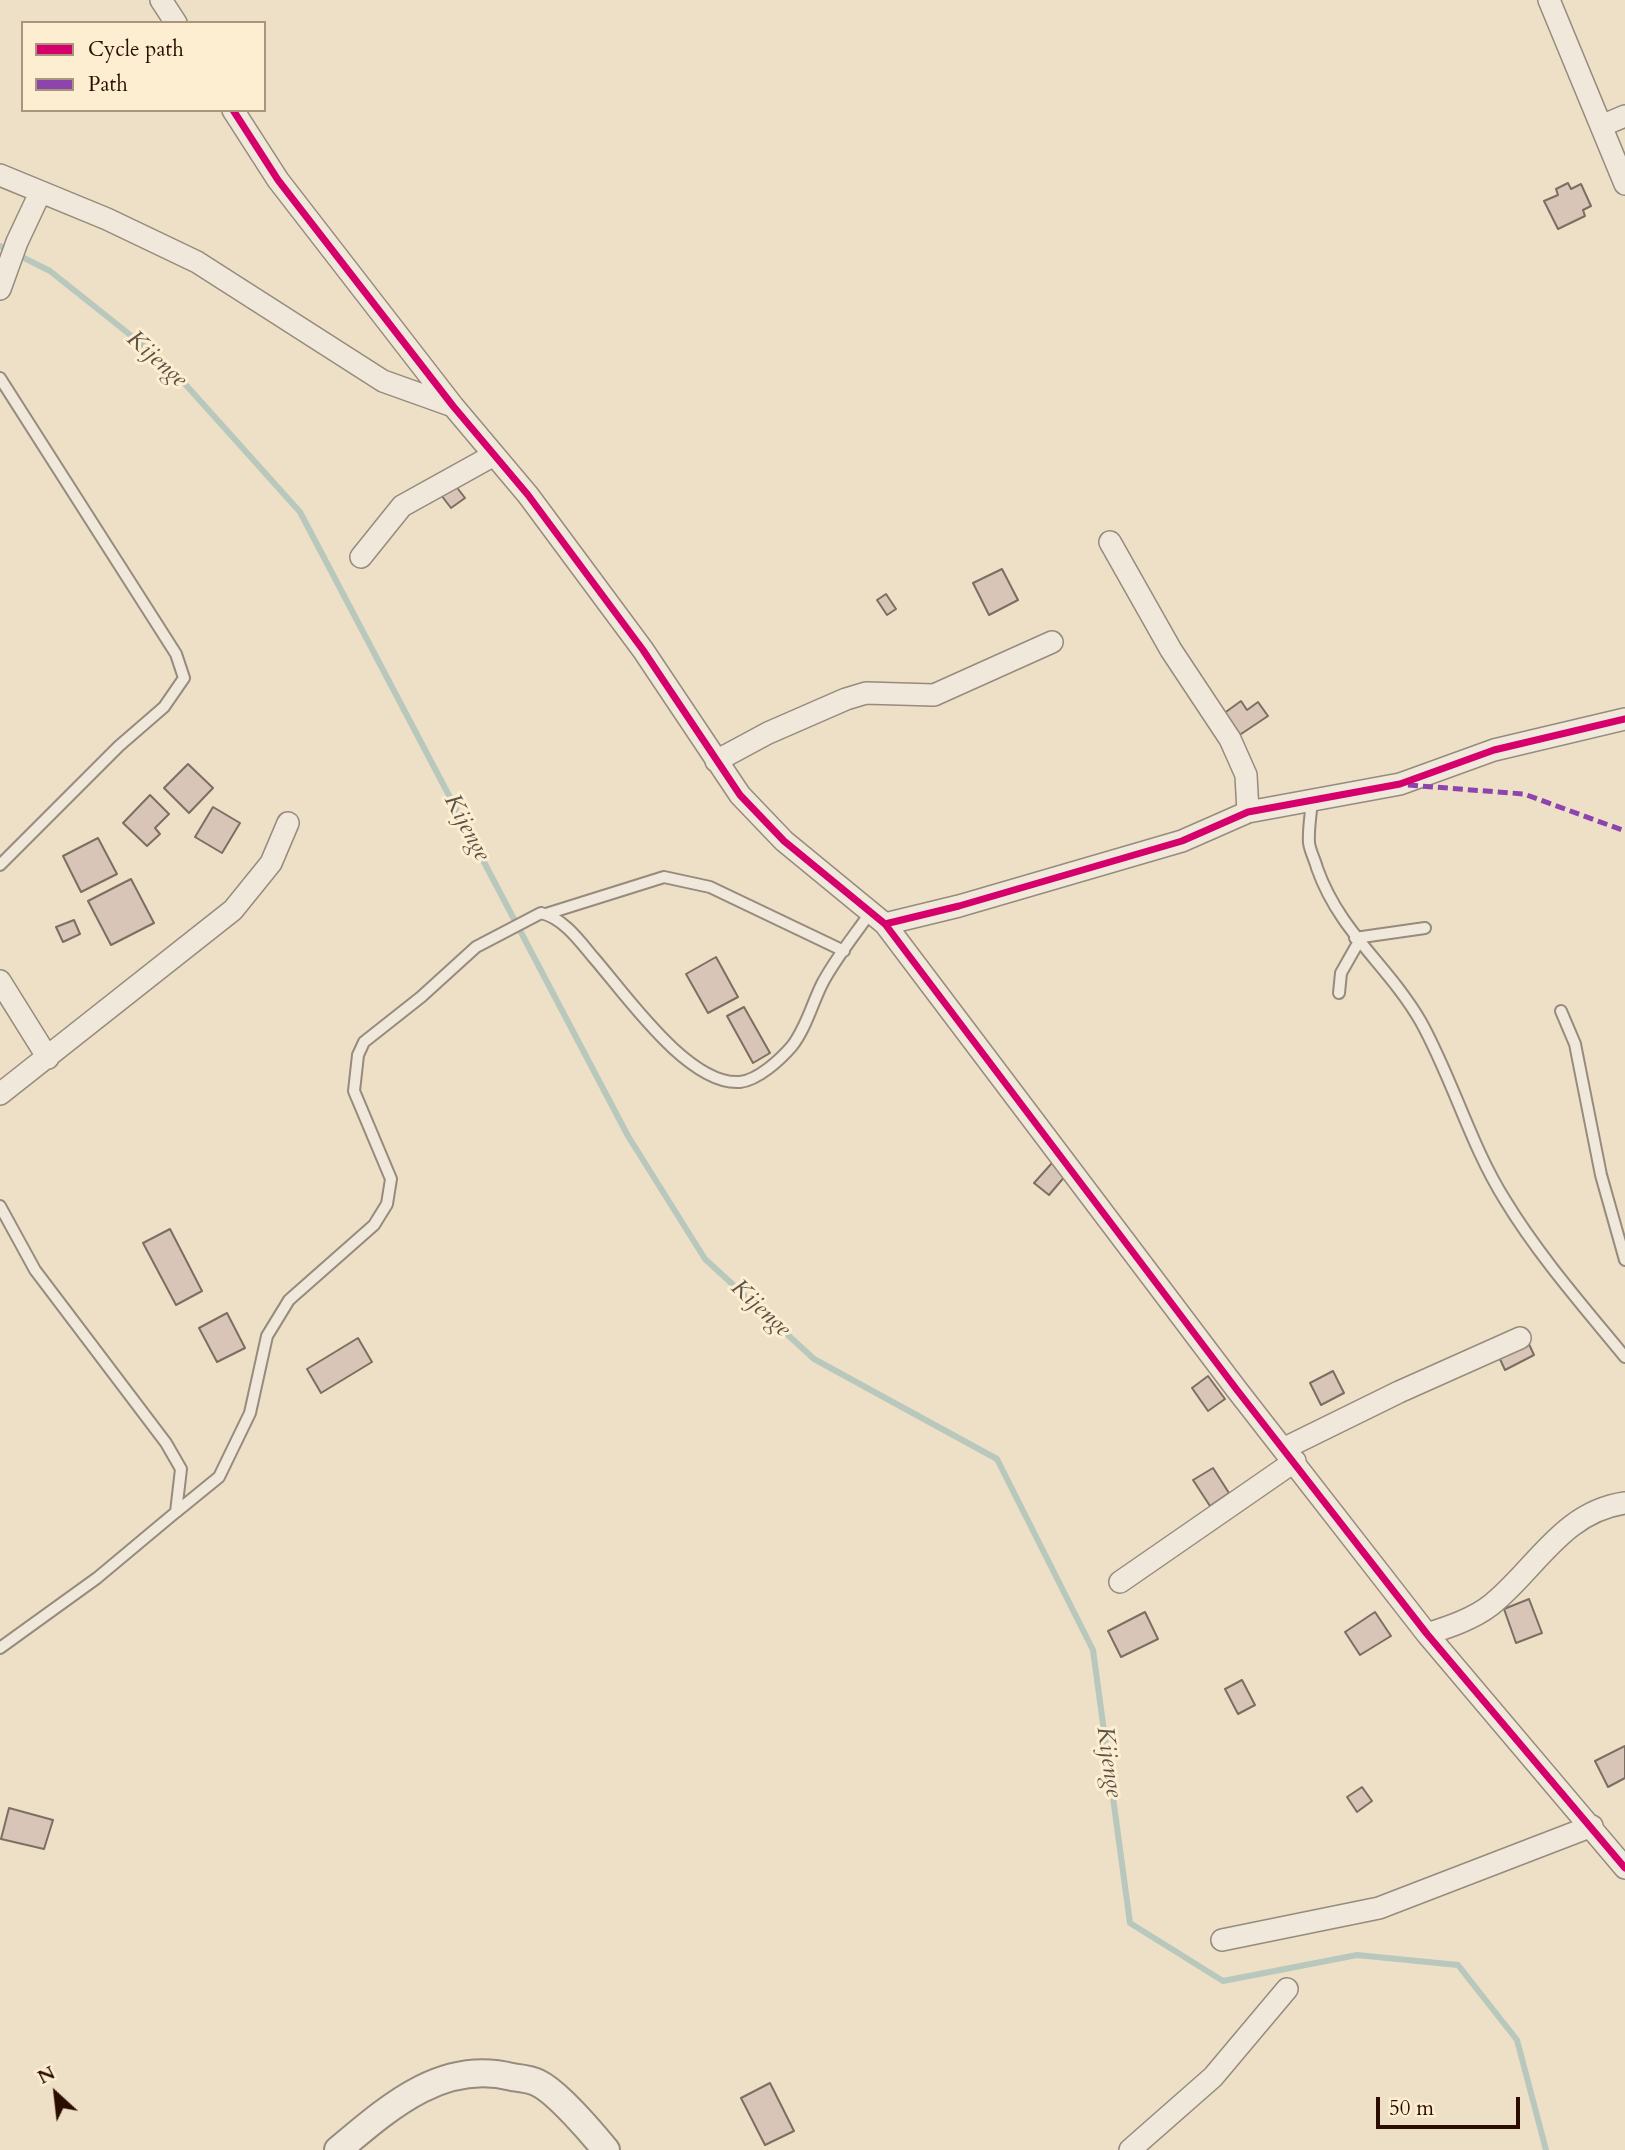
<!DOCTYPE html>
<html>
<head>
<meta charset="utf-8">
<style>
  body { margin:0 }
  #map { position:relative; width:1625px; height:2150px; overflow:hidden; background:#ede0c7; font-family:Cardo,serif }
  canvas { display:block }
  .legend { position:absolute; left:21px; top:21px; width:245px; height:91px; box-sizing:border-box; background:#fdeed1; border:2px solid #a9947d; margin:0; padding:9px 12px; list-style:none; font-size:21px; color:#2b0d00 }
  .legend li { display:flex; align-items:center; gap:14px; height:35px }
  .legend b { width:35px; border:2px solid #a9947d }
  .north { position:absolute; left:21px; top:2059px; width:70px; height:70px; -webkit-text-stroke:5px #fdeed1; paint-order:stroke; rotate:333deg; font-size:19px; font-weight:700; line-height:28px; text-align:center; color:#2b0d00 }
  .north::after { content:''; display:block; margin:auto; width:24px; height:32px; background:#2b0d00; clip-path:polygon(50% 0,100% 100%,50% 72%,0 100%) }
  .scale { position:absolute; left:1376px; top:2097px; width:144px; height:32px; box-sizing:border-box; border:4px solid #2b0d00; border-top:0; padding-left:9px; font-size:21px; line-height:24px; white-space:nowrap; color:#2b0d00; -webkit-text-stroke:5px #fdeed1; paint-order:stroke }
</style>
</head>
<body>
<div id="map">
<canvas width="1625" height="2150"></canvas>
<ul class="legend">
<li><b style="height:9px;background:#d6006c"></b>Cycle path</li>
<li><b style="height:9px;background:#8e44ad"></b>Path</li>
</ul>
<div class="north">N</div>
<div class="scale">50 m</div>
</div>
<script>
const ctx = document.querySelector('canvas').getContext('2d');
ctx.lineJoin = 'round';
function strokePath(path, color, width, dash) { ctx.strokeStyle = color; ctx.lineWidth = width; ctx.lineCap = dash ? 'butt' : 'round'; ctx.setLineDash(dash || []); ctx.stroke(path); }
function paint(path, color) { ctx.fillStyle = color; ctx.fill(path, 'evenodd'); }
function write(font, color, halo, rows, align = 'center') {
  ctx.font = font + ' Cardo,serif'; ctx.lineWidth = 6; ctx.setLineDash([]); ctx.textBaseline = 'middle'; ctx.strokeStyle = halo; ctx.fillStyle = color; for (const [text, x, y, turn = 0] of rows) {
    ctx.save(); ctx.translate(x, y); ctx.rotate((+turn || 0) * Math.PI / 180); ctx.textAlign = isNaN(turn) ? turn : align; if (halo) ctx.strokeText(text, 0, 0); ctx.fillText(text, 0, 0); ctx.restore();
  }
}
strokePath(new Path2D(`
  M0,246l50,25 118,94 132,147 328,624 77,123 109,100 183,100 96,191 37,273 93,58 134,-26 101,10 59,75 29,110`), '#b8c8bc', 6);
const building = new Path2D(`
  M1568,183l3,6 10,-5 10,22 -8,4 2,6 -27,13 -14,-28 14,-6 -2,-6z
  M452,481l13,17 -14,10 -13,-17z
  M1002,569l16,31 -29,15 -16,-32z
  M886,594l10,15 -9,6 -10,-15z
  M1241,701l6,9 11,-8 10,14 -30,20 -15,-22z
  M188,764l25,24 -24,25 -25,-25z
  M150,795l19,19 -14,14 5,6 -13,12 -24,-23z
  M213,807l27,16 -18,30 -27,-16z
  M98,838l19,36 -36,18 -18,-36z
  M131,879l23,44 -43,22 -23,-44z
  M74,920l6,14 -17,8 -7,-15z
  M716,957l22,40 -30,16 -22,-39z
  M744,1007l26,46 -17,10 -26,-47z
  M1052,1163l14,12 -17,20 -15,-12z
  M170,1229l32,62 -26,14 -33,-62z
  M227,1313l18,35 -28,14 -18,-34z
  M358,1338l14,24 -51,31 -14,-24z
  M1528,1342l6,13 -29,15 -6,-13z
  M1333,1371l11,22 -23,12 -11,-22z
  M1208,1376l17,23 -17,12 -16,-23z
  M1213,1468l16,25 -19,13 -17,-26z
  M1529,1599l13,34 -26,10 -12,-34z
  M1145,1612l13,27 -37,18 -13,-26z
  M1375,1612l16,24 -31,19 -15,-23z
  M1242,1680l13,25 -17,9 -13,-25z
  M1625,1746v32l-17,9 -13,-26z
  M1362,1787l10,14 -15,11 -10,-15z
  M9,1808l44,12 -9,29 -43,-10z
  M770,2083l24,48 -29,14 -24,-47z`);
paint(building, '#d9c5b7');
strokePath(building, '#7b6f61', 2);
const service = new Path2D(`
  M0,378l176,276 8,24 -20,29 -45,39 -119,119
  M1312,800c-1,14 -4,29 -3,43 1,8 6,17 8,25 23,65 72,98 104,154 32,58 49,122 84,178 34,56 79,107 120,157
  M546,914l118,-37 46,10 134,64
  M1355,938l70,-10
  M1339,993l2,-20 17,-30
  M1561,1011l14,33 26,131 24,85
  M0,1206l35,64 131,173 15,26 -5,43 -79,66 -97,70
  M176,1512l43,-35 31,-64 17,-77 22,-36 85,-75 13,-21 4,-25 -37,-88 4,-36 6,-13 57,-45 55,-50 65,-34c22,5 38,27 52,44 31,35 95,129 147,125 18,-2 40,-22 52,-36 14,-18 20,-42 30,-62 13,-25 32,-48 48,-71`);
const minor = new Path2D(`
  M161,0l15,23
  M1549,0l76,184
  M233,110l45,70 175,226 75,89 115,155 97,145 44,46 101,83 74,-18 223,-65 66,-29 152,-28 94,-34 131,-31
  M1601,126l24,-10
  M0,175l107,44 90,43 186,119 70,25
  M0,289l17,-47 23,-49
  M1110,542l61,108 59,89 16,36 2,37
  M361,557l41,-51 92,-51
  M716,761l52,-28 78,-34 20,-6 68,2 118,-53
  M885,924l352,466 190,244 198,234
  M0,981l48,77
  M0,1094l233,-184 38,-47 17,-40
  M1283,1449l116,-57 121,-54
  M1120,1582l175,-121
  M1427,1634c22,-7 46,-15 64,-29 45,-36 71,-93 134,-102
  M1222,1940l157,-32 213,-82
  M1130,2150l83,-73 74,-88`);
const tertiary = new Path2D(`
  M338,2150c50,-42 104,-91 174,-73 8,1 19,2 26,6 19,9 54,50 68,67`);
strokePath(service, '#968b7c', 14);
strokePath(minor, '#968b7c', 24);
strokePath(tertiary, '#968b7c', 30);
strokePath(service, '#efe8db', 10);
strokePath(minor, '#efe8db', 21);
strokePath(tertiary, '#efe8db', 26);
strokePath(new Path2D(`
  M1408,785l116,9 101,37`), '#8e44ad', 5, [10, 5]);
strokePath(new Path2D(`
  M233,110l45,70 175,226 75,89 115,155 97,145 44,46 101,83 74,-18 223,-65 66,-29 152,-28 94,-34 131,-31
  M885,924l352,466 190,244 198,234`), '#d6006c', 7);
write('italic 24px', '#5b534a', '#fdeed1', [
  ["Kijenge",156,360,42],
  ["Kijenge",466,828,62],
  ["Kijenge",760,1309,43],
  ["Kijenge",1108,1762,82]
]);
</script>
</body>
</html>
